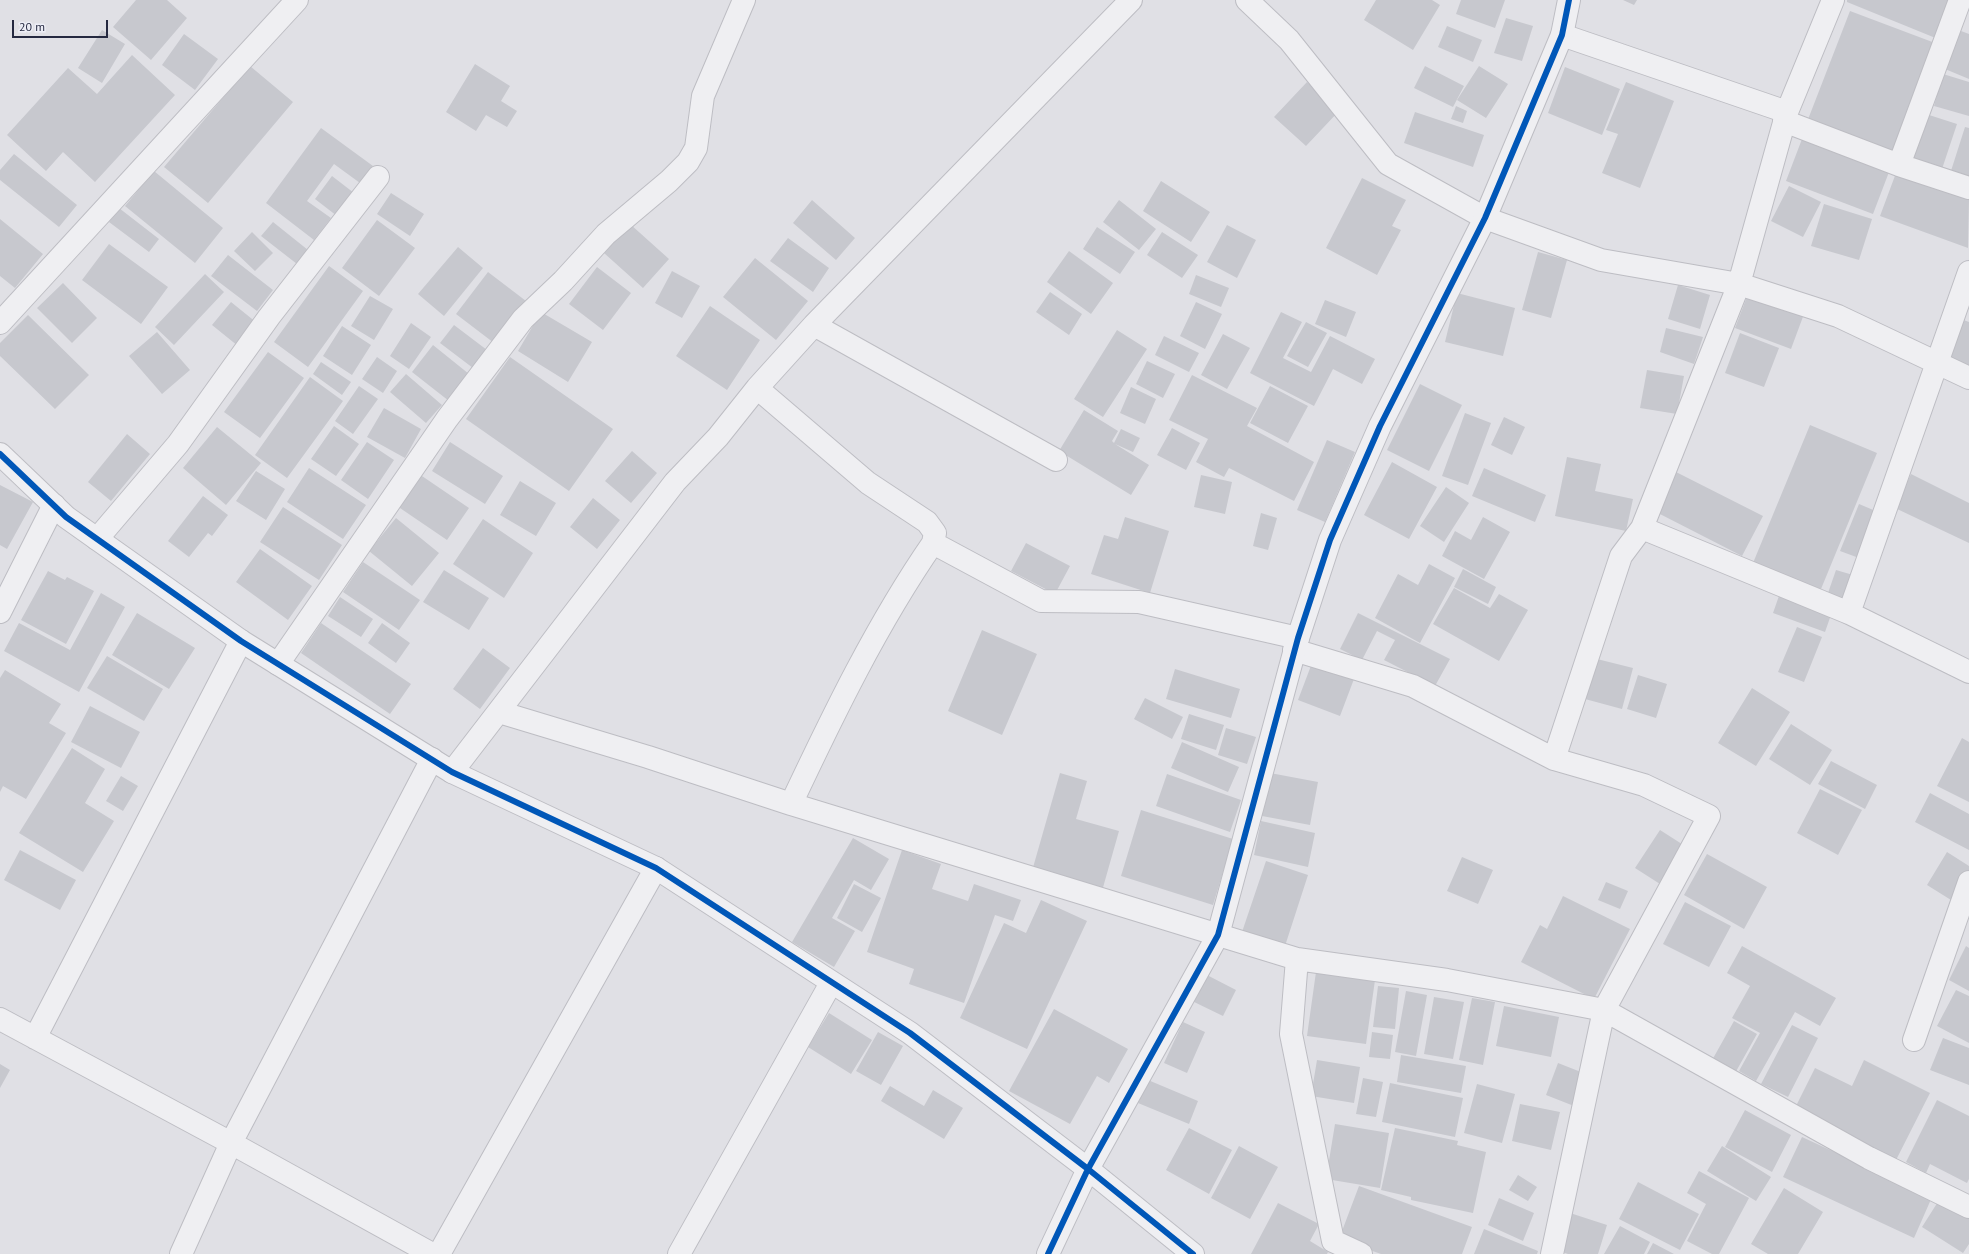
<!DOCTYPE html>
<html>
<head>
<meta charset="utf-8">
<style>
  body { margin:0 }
  #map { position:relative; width:1969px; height:1254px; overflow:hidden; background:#e0e0e5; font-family:"PT Sans",sans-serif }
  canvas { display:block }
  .scale { position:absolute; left:12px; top:20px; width:96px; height:18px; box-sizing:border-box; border:2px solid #252940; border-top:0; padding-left:5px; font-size:12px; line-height:14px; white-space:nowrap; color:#252940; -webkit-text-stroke:3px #edeef6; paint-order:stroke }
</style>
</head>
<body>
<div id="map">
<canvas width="1969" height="1254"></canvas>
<div class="scale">20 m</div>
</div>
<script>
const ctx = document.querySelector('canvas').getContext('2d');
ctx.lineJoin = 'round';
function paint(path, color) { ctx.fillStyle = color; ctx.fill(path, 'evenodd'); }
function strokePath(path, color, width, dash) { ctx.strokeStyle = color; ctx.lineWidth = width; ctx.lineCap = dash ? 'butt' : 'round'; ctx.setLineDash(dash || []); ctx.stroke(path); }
paint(new Path2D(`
  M136,0h31l20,18 -36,42 -38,-33z
  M1376,0h56l8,5 -27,45 -49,-30z
  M1461,0h44l-10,28 -39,-14z
  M1623,0h14l-3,5z
  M1847,0h107l-16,39 -91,-37z
  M1850,11l85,32 -40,113 -88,-34z
  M1506,18l27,8 -11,35 -28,-8z
  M1447,26l35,14 -9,22 -35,-15z
  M102,30l23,14 -23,39 -24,-15z
  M1961,31l8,3v45l-24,-10z
  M184,34l34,25 -23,31 -33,-25z
  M132,55l43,40 -80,87 -32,-30 -17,19 -39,-36 61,-67 29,26z
  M475,64l35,22 -9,15 16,10 -10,16 -21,-12 -10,16 -30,-19z
  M250,66l43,36 -85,101 -44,-36z
  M1425,66l39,20 -11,21 -39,-19z
  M1479,66l29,18 -22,34 -29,-18z
  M1565,67l55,22 -18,46 -54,-22z
  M1943,74l26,8v34l-35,-10z
  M1307,82l32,29 -33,35 -32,-29z
  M1626,82l48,19 -34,87 -38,-15 16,-39 -12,-4z
  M1456,106l11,5 -4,12 -12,-4z
  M1415,112l69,23 -11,32 -69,-24z
  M1926,114l31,10 -17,51 -31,-11z
  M1965,127l4,1v50l-19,-4z
  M321,128l52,38 -13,17 -26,-19 -27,37 24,17 -17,22 -48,-37z
  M1802,139l87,33 -16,42 -87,-33z
  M14,154l63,51 -18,22 -59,-47v-10z
  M154,171l69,57 -28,35 -70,-57z
  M1896,173l73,27 -1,48 -88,-32z
  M332,176l22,17 -17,23 -22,-17z
  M1362,178l44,22 -14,26 9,4 -24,45 -51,-27z
  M1161,181l49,31 -19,30 -48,-31z
  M1789,186l32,16 -18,35 -32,-16z
  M391,193l33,21 -14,22 -33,-22z
  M812,200l43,38 -19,22 -43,-37z
  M1119,200l37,29 -17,21 -36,-28z
  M1824,204l48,15 -13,41 -48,-14z
  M119,208l40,31 -10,13 -40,-30z
  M0,219l43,35 -28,34 -15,-12z
  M377,220l38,28 -36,48 -37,-28z
  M273,222l35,28 -11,14 -36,-28z
  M630,224l39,35 -26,29 -39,-35z
  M1227,225l29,15 -19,38 -30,-16z
  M1097,227l38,25 -15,22 -37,-25z
  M252,232l21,21 -18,18 -21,-20z
  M1162,232l36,23 -16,23 -35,-23z
  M788,238l41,30 -16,24 -43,-31z
  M109,244l59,43 -27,37 -59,-44z
  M458,247l25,21 -39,48 -26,-22z
  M1069,251l44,32 -22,31 -44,-32z
  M1538,252l29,8 -16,58 -29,-8z
  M228,255l45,35 -16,21 -46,-35z
  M755,258l53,43 -32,39 -53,-43z
  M329,266l34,25 -55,76 -34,-25z
  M597,267l34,26 -28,37 -34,-26z
  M672,271l28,15 -18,32 -27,-15z
  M488,272l38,29 -32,42 -38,-29z
  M205,274l19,18 -50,53 -19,-18z
  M1196,275l33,13 -8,19 -32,-13z
  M63,283l34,35 -25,25 -35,-35z
  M1678,285l32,10 -10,34 -32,-10z
  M1050,292l32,22 -13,21 -33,-23z
  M1457,293l58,15 -12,48 -58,-14z
  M1748,294l56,20 -13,35 -56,-21z
  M370,296l23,13 -19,31 -23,-14z
  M1325,300l31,12 -10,25 -31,-13z
  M231,302l26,21 -19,23 -26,-21z
  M1196,302l26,12 -17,35 -25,-13z
  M710,306l50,34 -33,50 -51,-34z
  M541,312l51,30 -24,40 -50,-31z
  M1281,312l21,10 -19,36 28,14 19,-36 45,23 -13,25 -29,-15 -19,37 -64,-33z
  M28,315l61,60 -34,34 -55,-53v-13z
  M1958,318l11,4v50l-26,-9z
  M1306,322l21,11 -19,34 -21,-11z
  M411,323l20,14 -22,32 -19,-13z
  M454,325l33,25 -14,18 -33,-25z
  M342,326l29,19 -19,30 -29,-19z
  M1666,328l37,9 -9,27 -34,-12z
  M1117,330l30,19 -44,68 -29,-18z
  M157,332l33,38 -28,24 -33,-38z
  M1740,333l39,15 -15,39 -39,-14z
  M1223,334l27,14 -23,41 -26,-14z
  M1164,336l35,17 -10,19 -34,-17z
  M433,345l36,29 -20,27 -37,-29z
  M268,352l36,26 -44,60 -36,-26z
  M377,357l20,14 -14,22 -21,-14z
  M510,357l103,72 -44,62 -103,-72z
  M1147,361l28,13 -12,24 -27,-14z
  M321,362l30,20 -9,13 -29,-21z
  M1647,370l37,6 -7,38 -37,-6z
  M406,374l36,31 -16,18 -36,-31z
  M1192,375l65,33 -10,18 67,36 -20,39 -65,-33 -5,9 -28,-15 12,-23 -39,-19z
  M310,377l33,24 -56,77 -32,-23z
  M1420,384l42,21 -33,66 -42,-21z
  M359,386l19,13 -25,35 -18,-13z
  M1270,386l38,20 -20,37 -38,-20z
  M1131,387l25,12 -11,25 -25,-11z
  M384,408l37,21 -16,29 -38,-21z
  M1084,410l34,21 -6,10 2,2 7,-14 19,9 -7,14 -18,-8 34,21 -18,30 -72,-44z
  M1465,413l26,10 -23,62 -26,-9z
  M1504,417l21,10 -13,28 -21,-10z
  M1810,425l67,28 -56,136 -68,-26z
  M334,426l25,18 -23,32 -25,-17z
  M217,427l44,36 -35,42 -43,-37z
  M1172,428l28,15 -14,27 -29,-15z
  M127,434l23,20 -39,47 -23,-19z
  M1327,440l28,12 -30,70 -28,-12z
  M367,442l27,18 -26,39 -27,-19z
  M450,442l53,34 -18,28 -53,-33z
  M632,451l25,22 -26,30 -26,-22z
  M1567,457l34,7 -6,27 38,8 -7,32 -71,-15z
  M1392,462l45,25 -28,52 -45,-24z
  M309,468l57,37 -23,34 -56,-37z
  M1484,468l62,27 -11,27 -63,-26z
  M256,471l29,18 -19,31 -30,-19z
  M1676,472l87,44 -21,40 -86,-44z
  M419,474l50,34 -22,32 -50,-34z
  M1911,474l58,29v40l-74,-35z
  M1201,475l31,7 -7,32 -31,-7z
  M520,481l36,22 -20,33 -36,-21z
  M0,485l33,17 -26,47 -7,-4z
  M1446,487l23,16 -25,39 -24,-16z
  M203,496l25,19 -16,21 -4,-3 -19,24 -21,-16z
  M593,498l27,22 -23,29 -27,-22z
  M1859,504l19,8 -19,46 -19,-7z
  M283,507l59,38 -23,35 -59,-38z
  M1261,513l16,5 -9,32 -15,-4z
  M1125,517l44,14 -19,62 -59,-19 13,-39 14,4z
  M1483,517l27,15 -26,47 -42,-23 13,-25 16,9z
  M396,518l43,35 -27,33 -43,-35z
  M483,519l50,34 -29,45 -51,-34z
  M1026,543l44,23 -15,28 -44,-23z
  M260,549l52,37 -24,34 -52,-38z
  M363,562l57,38 -21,30 -56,-38z
  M1429,564l26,14 -35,65 -45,-25 23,-44 20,11z
  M1463,569l33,18 -8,17 -34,-17z
  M444,570l45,28 -20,32 -46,-28z
  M1836,570l17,5 -9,24 -16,-6z
  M48,571l17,9 2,-3 27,14 -28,53 -45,-24z
  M1454,588l36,20 9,-14 29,16 -29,51 -66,-37z
  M101,593l24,14 -46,85 -75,-41 15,-28 51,27z
  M1780,593l52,19 -7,20 -52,-19z
  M340,597l33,22 -12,18 -33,-21z
  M137,613l58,35 -26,41 -57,-34z
  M1358,613l92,46 -15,27 -51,-26 11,-20 -18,-9 -15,29 -22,-11z
  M321,623l90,61 -21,30 -89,-61z
  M382,623l28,20 -14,20 -28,-20z
  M1797,627l25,10 -18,45 -26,-10z
  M982,630l55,24 -35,81 -54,-24z
  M483,648l27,20 -30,41 -27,-20z
  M107,656l56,33 -19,32 -57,-33z
  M1597,659l36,9 -11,41 -37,-10z
  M1312,663l42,16 -14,37 -42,-16z
  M1175,669l65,20 -9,29 -65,-19z
  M5,670l56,34 -12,19 17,10 -40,66 -23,-13 -3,6v-114z
  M1638,675l29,9 -11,34 -29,-9z
  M1752,688l38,24 -34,54 -38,-23z
  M1145,698l38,19 -11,22 -38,-20z
  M90,706l50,26 -19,36 -50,-26z
  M1189,714l35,11 -8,25 -35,-11z
  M1791,724l41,26 -22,35 -41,-26z
  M1226,728l30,9 -9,27 -29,-9z
  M1962,738l7,4v60l-32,-16z
  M1182,742l57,25 -11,25 -57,-24z
  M72,748l33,21 -20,34 29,18 -31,51 -64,-39z
  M1831,761l46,24 -12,24 -47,-25z
  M1060,773l27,8 -11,38 43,12 -17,60 -70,-20z
  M1270,773l48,9 -8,43 -48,-9z
  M1167,774l74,26 -11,32 -74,-26z
  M121,776l17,10 -15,25 -17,-10z
  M1820,789l42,21 -24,45 -41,-22z
  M1930,793l39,21v36l-54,-28z
  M1141,810l92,29 -20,66 -92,-29z
  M1261,821l54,12 -7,34 -54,-12z
  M1660,830l25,16 -25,38 -25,-16z
  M853,838l36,21 -18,31 -17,-10 -22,38 23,13 -21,36 -42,-25z
  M20,850l56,30 -16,30 -56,-30z
  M902,850l39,14 -9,25 36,12 6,-17 47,16 -8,21 -18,-6 -31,88 -55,-19 5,-15 -47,-17z
  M1947,852l22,14v4l-18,30 -24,-15z
  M1707,854l60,33 -23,42 -60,-34z
  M1462,857l31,13 -15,34 -31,-13z
  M1266,861l42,14 -23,71 -43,-14z
  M1606,882l22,9 -8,18 -22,-9z
  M854,884l27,14 -19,34 -25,-14z
  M1563,896l67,33 -36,70 -73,-37 19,-37 7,4z
  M1041,900l46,21 -60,128 -67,-31 44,-95 22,10z
  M1685,902l46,24 -22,41 -46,-23z
  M1742,946l94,52 -16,28 -25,-14 -39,69 -17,-10 21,-38 -28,-15 18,-32 -23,-13z
  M1966,946l3,2v43l-20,-11z
  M1316,972l59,8 -9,64 -59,-8z
  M1203,973l33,17 -13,26 -33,-16z
  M1378,986l21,2 -4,41 -22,-2z
  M1956,990l13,6v47l-32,-17z
  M1406,991l21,4 -11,61 -21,-4z
  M1434,997l30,5 -11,57 -29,-5z
  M1472,998l23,4 -12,63 -24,-5z
  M1504,1006l55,11 -8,40 -55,-11z
  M1054,1009l74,40 -19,34 -12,-7 -27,48 -61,-33z
  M829,1013l43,27 -21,34 -43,-27z
  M1734,1021l23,13 -23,41 -23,-13z
  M1183,1022l22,10 -18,41 -23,-10z
  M1792,1025l26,13 -30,59 -27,-13z
  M878,1032l25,14 -22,39 -25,-14z
  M1372,1032l21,3 -3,24 -21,-2z
  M1943,1038l26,10v37l-39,-15z
  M1401,1055l65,11 -5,27 -64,-11z
  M1317,1060l43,7 -6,36 -43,-7z
  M1864,1060l66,33 -35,69 -102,-50 22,-44 37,18z
  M1558,1063l28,11 -12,32 -28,-11z
  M0,1064l10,6 -10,18z
  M1363,1078l20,4 -7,35 -20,-3z
  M1148,1080l50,21 -9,23 -51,-21z
  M1390,1083l73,15 -8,39 -73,-15z
  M1477,1084l38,10 -13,49 -38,-10z
  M890,1086l34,20 9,-16 30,18 -19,31 -63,-38z
  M1937,1100l32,16v63l-2,4 -37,-19 -4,9 -20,-11z
  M1520,1104l40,8 -9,38 -39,-9z
  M1745,1110l46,25 -19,37 -47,-25z
  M1335,1124l54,9 -9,55 -54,-9z
  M1189,1128l43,22 -23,44 -43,-24z
  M1395,1128l63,13 -1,4 29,7 -13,61 -62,-13v-3l-30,-7z
  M1802,1137l130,60 -18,41 -131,-61z
  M1239,1146l39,21 -28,52 -39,-21z
  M1722,1146l49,31 -15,24 -49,-30z
  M1699,1171l50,27 -30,56h-7l-25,-13 19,-37 -19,-11z
  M1518,1175l19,12 -9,14 -19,-11z
  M1638,1182l61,32 -19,36 -61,-31z
  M1359,1186l113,41 -10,27h-81l-42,-15z
  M1784,1188l39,24 -25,42h-30l-17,-10z
  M1941,1197l28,18v29l-6,9 -41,-26z
  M1499,1198l35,15 -11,28 -35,-16z
  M1278,1203l41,21 -9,17 18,11 -1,2h-76z
  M1570,1213l37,12 -9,29h-30l-9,-3z
  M1620,1226l30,16 -6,12h-40z
  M1484,1229l54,22 -1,3h-63z
  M1653,1243l21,11h-27z`), '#c7c8ce');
const minor = new Path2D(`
  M1247,0l42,40 99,124 97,54 116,42 138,24 99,32 131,62
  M1562,35l225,77 -48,172 -97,244 207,85 120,59
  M1787,112l46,-112
  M1784,121l115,44 70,23
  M1899,165l61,-165
  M0,323l297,-323
  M814,325l242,135
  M757,388l111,95 59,39 8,11 -2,10
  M97,539l81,-95 91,-127 109,-140
  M0,612l54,-107
  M1849,613l120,-341
  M1294,650l119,36 141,73 90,26 65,31 -105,194 -52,244
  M278,664l169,-245 76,-100 40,-38 43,-47 63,-53 19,-19 8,-14 7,-52 41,-96
  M499,712l149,45 143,47c42,-89 86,-180 142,-261l108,58 98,1 159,36
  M1554,759l67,-203 21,-28
  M452,772l223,-290 43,-45 39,-49 57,-63 317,-325
  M791,804l506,155 150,21 157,30 265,148 100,49
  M1297,959l-6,75 42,207 28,13
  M0,1019l231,124 201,111
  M35,1038l206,-397
  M1914,1040l55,-158
  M181,1254l50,-111 201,-384
  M439,1254l217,-386
  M679,1254l152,-271
  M1048,1254l40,-85 105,85`);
const tertiary = new Path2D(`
  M0,454l66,63 175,124 211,131 204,96 254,165 178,136 130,-234 80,-297 32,-98 50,-114 105,-208 77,-183 7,-35`);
strokePath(minor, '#bdbdc3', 24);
strokePath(tertiary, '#bdbdc3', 24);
strokePath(minor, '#efeff2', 22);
strokePath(tertiary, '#efeff2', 22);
strokePath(new Path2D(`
  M0,454l66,63 175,124 211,131 204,96 254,165 178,136 105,85
  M1048,1254l40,-85 130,-234 80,-297 32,-98 50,-114 105,-208 77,-183 7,-35`), '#0057b8', 6);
</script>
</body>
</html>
